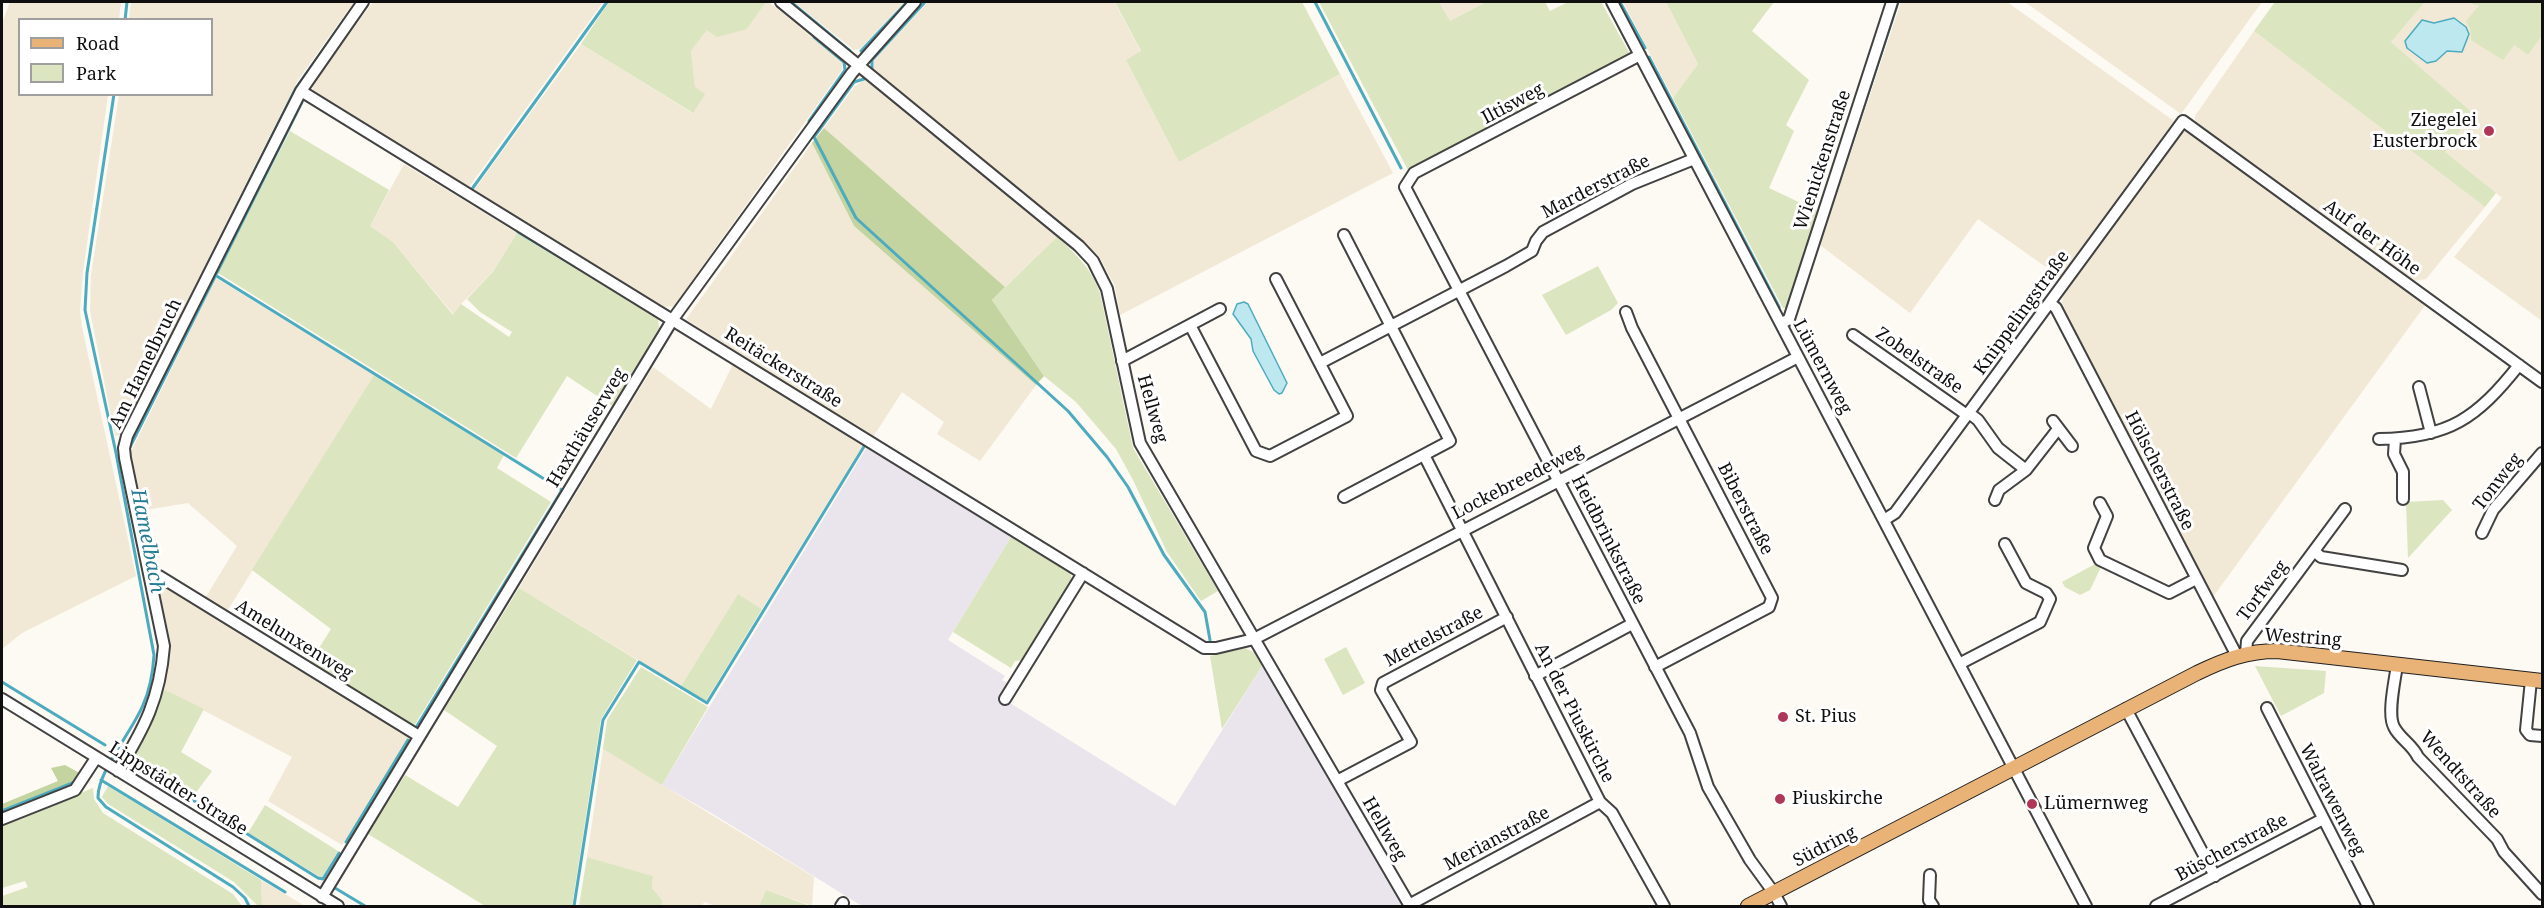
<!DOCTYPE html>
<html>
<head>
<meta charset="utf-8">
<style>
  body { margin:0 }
  #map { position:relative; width:2544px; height:908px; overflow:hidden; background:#fdf9f3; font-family:"Noto Serif",serif }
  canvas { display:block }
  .frame { position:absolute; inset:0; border:3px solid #0f0f0f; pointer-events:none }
  .legend { position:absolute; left:18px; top:18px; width:195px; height:78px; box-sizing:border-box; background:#fff; border:2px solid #9f9f9f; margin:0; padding:8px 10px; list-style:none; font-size:18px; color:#0f0f0f }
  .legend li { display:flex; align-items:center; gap:12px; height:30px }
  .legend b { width:30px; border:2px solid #9f9f9f }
</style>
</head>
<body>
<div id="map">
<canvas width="2544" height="908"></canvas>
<div class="frame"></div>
<ul class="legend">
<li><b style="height:8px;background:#e9b377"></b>Road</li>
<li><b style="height:16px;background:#dbe5bf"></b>Park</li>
</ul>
</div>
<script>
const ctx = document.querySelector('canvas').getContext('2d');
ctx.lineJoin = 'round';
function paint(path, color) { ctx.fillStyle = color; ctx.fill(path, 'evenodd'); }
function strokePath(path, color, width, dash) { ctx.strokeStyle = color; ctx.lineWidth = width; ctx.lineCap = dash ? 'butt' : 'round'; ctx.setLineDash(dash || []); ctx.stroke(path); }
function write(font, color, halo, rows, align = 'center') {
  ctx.font = font + ' "Noto Serif",serif'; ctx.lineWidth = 6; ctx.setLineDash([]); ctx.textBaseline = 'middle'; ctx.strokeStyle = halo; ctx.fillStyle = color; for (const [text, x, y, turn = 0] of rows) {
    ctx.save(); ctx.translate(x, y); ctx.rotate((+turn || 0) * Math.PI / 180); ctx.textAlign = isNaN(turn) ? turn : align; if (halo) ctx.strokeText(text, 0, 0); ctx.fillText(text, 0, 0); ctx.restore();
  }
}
paint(new Path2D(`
  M867,447l144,90 -63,103 57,36 -3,4 8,5 -8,13 173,108 87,-140 140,240h-540l-149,-92 -51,-29z`), '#eae5ec');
paint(new Path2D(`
  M10,2h111l-2,17 -99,1v74l88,1 -25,177 -3,38 2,17 54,249 -114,57 -20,16v-626z
  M131,2h223l-56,78 -178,355 -5,1 -25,-125 1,-36 28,-180 93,-1v-74l-83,-1z
  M373,2h230l-134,185 -156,-97 -1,-6z
  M766,2h3l73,60v8l-168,236 -10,1 -190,-117 107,-146 111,69 3,-26 -4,-36 16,-21 40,-1z
  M794,2h110l-44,47 -6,1z
  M928,2h194l-6,3 25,47 -15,8 53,102 161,-88 53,99 -273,142 -5,-29 -16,-30 -225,-186v-10z
  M1439,2h47l-36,19z
  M1623,2h43l32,62 -25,34z
  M1901,2h106l167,119 -114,156 -82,-58 -68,94 -90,-68z
  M2025,2h237l-81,112z
  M2425,2h40l14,4 -9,23 1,11 43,5 14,10 14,-19v285l-88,-64 48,-59 -57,-46 28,-39 -82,-71z
  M2254,31l231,176 -59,72 -13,2 -218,-157v-8z
  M865,80l192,157 -52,50 -181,-159 31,-42z
  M2190,131l236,173 -213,293 -151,-290 1,-11 118,-164z
  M812,143l42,83 182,159 -56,76 -43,-27 7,-12 -42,-30 -29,45 -186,-117v-2z
  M404,164l113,69 -24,39 -32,32 -7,11 -61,-73 -23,-16z
  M216,278l158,97 -148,238 -22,-13 33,-54 -49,-43 -49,8 -11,-53z
  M733,364l130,81 -101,164 -24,-15 -57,92 -162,-98 134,-221 58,42z
  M160,580l251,156 -69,109 -74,-44 24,-44 -129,-68 2,-13 -9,-92z
  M603,749l211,128 -2,29 -46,-16 -7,16h-43l-12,-4 -2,4h-41l2,-5 -11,-13 1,-12 -66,-19z
  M261,880l44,26h-43z`), '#f1e8d5');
paint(new Path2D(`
  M609,2h157l-19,27 -30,8 -10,-7 -16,21 4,36 10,7 -12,19 -112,-69z
  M1122,2h180l38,72 -161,88 -53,-102 15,-9 -25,-47z
  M1319,2h120l11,19 36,-19h59l5,9 18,-9h33l30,54 -223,114z
  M1666,2h108l-22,29 57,49 -23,45 8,6 -25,57 51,24 -32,96h-5l-110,-210 25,-34z
  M2275,2h150l-34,40 82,71 -28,39 51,41 -11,14 -231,-176z
  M2465,2h77v34l-14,19 -14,-10 -11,15 -32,-20 -1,-11 -4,-8 13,-15z
  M290,131l99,59 -19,36 23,16 60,73 8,-11 48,33 3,-5 -32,-20 -13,-13 26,-27 24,-39 141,86 1,9 -47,78 -45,-30 -51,82 -298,-185z
  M1057,237c21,19 33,30 43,56l33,155 85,143 -17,10 -34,-49 -34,-72 -17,-31 -40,-47 -32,-26 -52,-76z
  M1598,266l20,37 -7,7 -45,25 -24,-40z
  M374,375l130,80 -7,13 54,34 -137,224 -105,-62 22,-35 -79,-59z
  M2443,500l9,10 -44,48 -2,-56z
  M1011,537l59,36 3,10 -47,77 -11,1 -4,7 -58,-36z
  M2097,563l5,2 -12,25 -10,5 -15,-8 -3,-5z
  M519,588l118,72 -36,59 -29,187h-87l-117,-72 37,-59 53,32 39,-61 -53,-36z
  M738,594l24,15 -56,92 -25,-15z
  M1346,647l19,36 -22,12 -19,-36z
  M1245,648l10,5 7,13 -40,63 -12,-73z
  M2255,666l71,5 -2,22 -43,23z
  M641,667l67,40 -46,78 -59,-36 4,-29z
  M163,689l41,20 -23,43 31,19 -20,27 -61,-39 23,-43z
  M108,786l153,94 1,26h-4l-24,-24 -126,-78 -6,-7z
  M93,788l1,11 9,14 130,81 9,12h-240v-10l26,-9 -3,-6 -23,7v-63z
  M265,805l73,46 -16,27 -74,-45z
  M587,857l66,19 -1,12 11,13 -2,5h-82z
  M766,890l44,16h-51z`), '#dbe5bf');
paint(new Path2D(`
  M824,128l181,159 -13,13 52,76 -8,9 -182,-159 -42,-83z
  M65,765l18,10 -10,13 -71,27v-11l56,-23 -7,-13z`), '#c3d4a0');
const water = new Path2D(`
  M2454,18l12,9 3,7 -7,18 -15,-1 -11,10 -9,2 -20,-15 -2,-7 17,-21 12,3z
  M1244,302l4,2 39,79 -5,10 -3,1 -5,-4 -21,-39 -2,-12 -18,-25 4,-10z`);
paint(water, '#bde8ef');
strokePath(water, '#4cabbe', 1.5);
strokePath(new Path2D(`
  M791,2l59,49
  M1315,2l86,166
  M1620,2l25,46
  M125,20l2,-18
  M861,51l46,-49
  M1649,57l130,250
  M872,70v-10l53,-58
  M864,79l-10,3 -40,55 42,81 212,193 39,46 21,30 36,68 41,57 5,28
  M114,94l-27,179 -2,37 31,143 38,202c-1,17 -4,34 -11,50 -11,27 -46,67 -45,93l8,9 127,80 12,11 4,8
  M809,121l36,-51 -1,-8 -30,-25
  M472,189l135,-187
  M518,232l83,50
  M1819,243l79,-241
  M215,275l347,215 -145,236
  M201,278l95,-190 48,-68
  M823,419l27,17
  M130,447l172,-345
  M2,682l103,63
  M115,751l5,4
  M130,761l188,117 5,1 16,-26
  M101,780l184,112
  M2,811l73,-29
  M346,842l62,-102
  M335,888l30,18
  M574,906l29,-186 36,-58 68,41 158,-258`), '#4cabbe', 3);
const minor = new Path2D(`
  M781,2l298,244 14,15 14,28 33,154 270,463
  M1612,2l474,904
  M1640,55l-226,118 -9,14 285,546 18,54 42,73 24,33 7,13
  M301,91l903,557h12l38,-9 544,-282
  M1344,235l106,206 -106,56
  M2050,303l6,5 181,348
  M1626,312l6,16 140,270 -3,9 -114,60
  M1781,324l8,-5 103,-317
  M1190,325l66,126 14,5 77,-40 -71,-137
  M1853,335l114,80
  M1122,361l98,-52
  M1320,363l186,-97 26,-15 4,-10 7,-9 89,-48 62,-25
  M2419,387l12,46
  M1969,413l9,7 20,28 28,22
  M2053,421l19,25
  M2379,439c70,-1 98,-21 140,-74
  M2395,439l-1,15 9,18v27
  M1424,455l176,347 12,11 52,93
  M1995,500l4,-10 27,-20 32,-41
  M2100,503l7,13 -13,32 6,12 69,33 27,-14
  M1884,520l11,-7 288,-392 359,261
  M2482,533l11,-23 49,-57
  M2314,551l7,6 81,13
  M151,576h8l260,160
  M2246,653l1,-12 98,-132
  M1959,664l81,-42 10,-23 -4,-6 -20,-10 -21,-39
  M2397,665c-2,15 -10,49 -3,62 6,12 18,17 24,30l79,82 7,13 38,42
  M1535,676l97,-52
  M2531,680l-5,50 4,5 12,1
  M2,699l336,207
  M1005,699l78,-126
  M2267,708l101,198
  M2126,709l89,167
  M118,771c27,-44 42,-73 46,-125l-39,-188 -1,-10 3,-12 174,-345 62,-89
  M1337,781l74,-39 -30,-52 2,-7 124,-66
  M2,819l73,-29 21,-32
  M1930,875l-1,25 4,6
  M322,897l351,-578 179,-246 63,-71
  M1409,905l191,-103
  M841,906l2,-3
  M2156,906l167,-87`);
const major = new Path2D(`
  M1748,906l449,-233c27,-13 50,-22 80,-22l265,30`);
strokePath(minor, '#424242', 14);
strokePath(major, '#202020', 16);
strokePath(minor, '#fff', 10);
strokePath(major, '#e9b377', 14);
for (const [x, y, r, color] of [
  [2489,131,6,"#b03658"],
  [1783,717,6,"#b03658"],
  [1780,799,6,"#b03658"],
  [2032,804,6,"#b03658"]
]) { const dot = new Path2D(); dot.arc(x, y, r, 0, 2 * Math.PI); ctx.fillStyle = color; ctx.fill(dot); strokePath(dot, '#fff', 2); }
write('18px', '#0f0f0f', '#fff', [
  ["Iltisweg",1513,104,-28],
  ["Wienickenstraße",1823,160,-72],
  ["Marderstraße",1596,187,-27],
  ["Auf der Höhe",2372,238,36],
  ["Knippelingstraße",2022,313,-54],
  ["Zobelstraße",1919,361,35],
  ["Am Hamelbruch",146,364,-64],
  ["Lümernweg",1822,367,62],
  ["Reitäckerstraße",783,368,32],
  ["Hellweg",1152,409,74],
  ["Haxthäuserweg",587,428,-59],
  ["Hölscherstraße",2159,471,63],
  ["Lockebreedeweg",1518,482,-27],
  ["Tonweg",2498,482,-52],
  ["Biberstraße",1745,509,63],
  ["Heidbrinkstraße",1608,540,63],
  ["Torfweg",2263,591,-53],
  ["Mettelstraße",1434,637,-28],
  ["Westring",2303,638,4],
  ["Amelunxenweg",294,640,32],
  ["An der Piuskirche",1574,713,63],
  ["Wendtstraße",2460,775,48],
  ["Lippstädter Straße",178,789,32],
  ["Walrawenweg",2332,800,63],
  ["Hellweg",1384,829,60],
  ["Merianstraße",1497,839,-28],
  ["Südring",1825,847,-27],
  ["Büscherstraße",2232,848,-28]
]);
write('18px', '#0f0f0f', '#fff', [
  ["Ziegelei",2477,121,"right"],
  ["Eusterbrock",2477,142,"right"],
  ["St. Pius",1795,717],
  ["Piuskirche",1792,799],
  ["Lümernweg",2044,804]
], 'left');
write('italic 20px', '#267c93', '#fff', [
  ["Hamelbach",147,541,79]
]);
</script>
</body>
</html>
